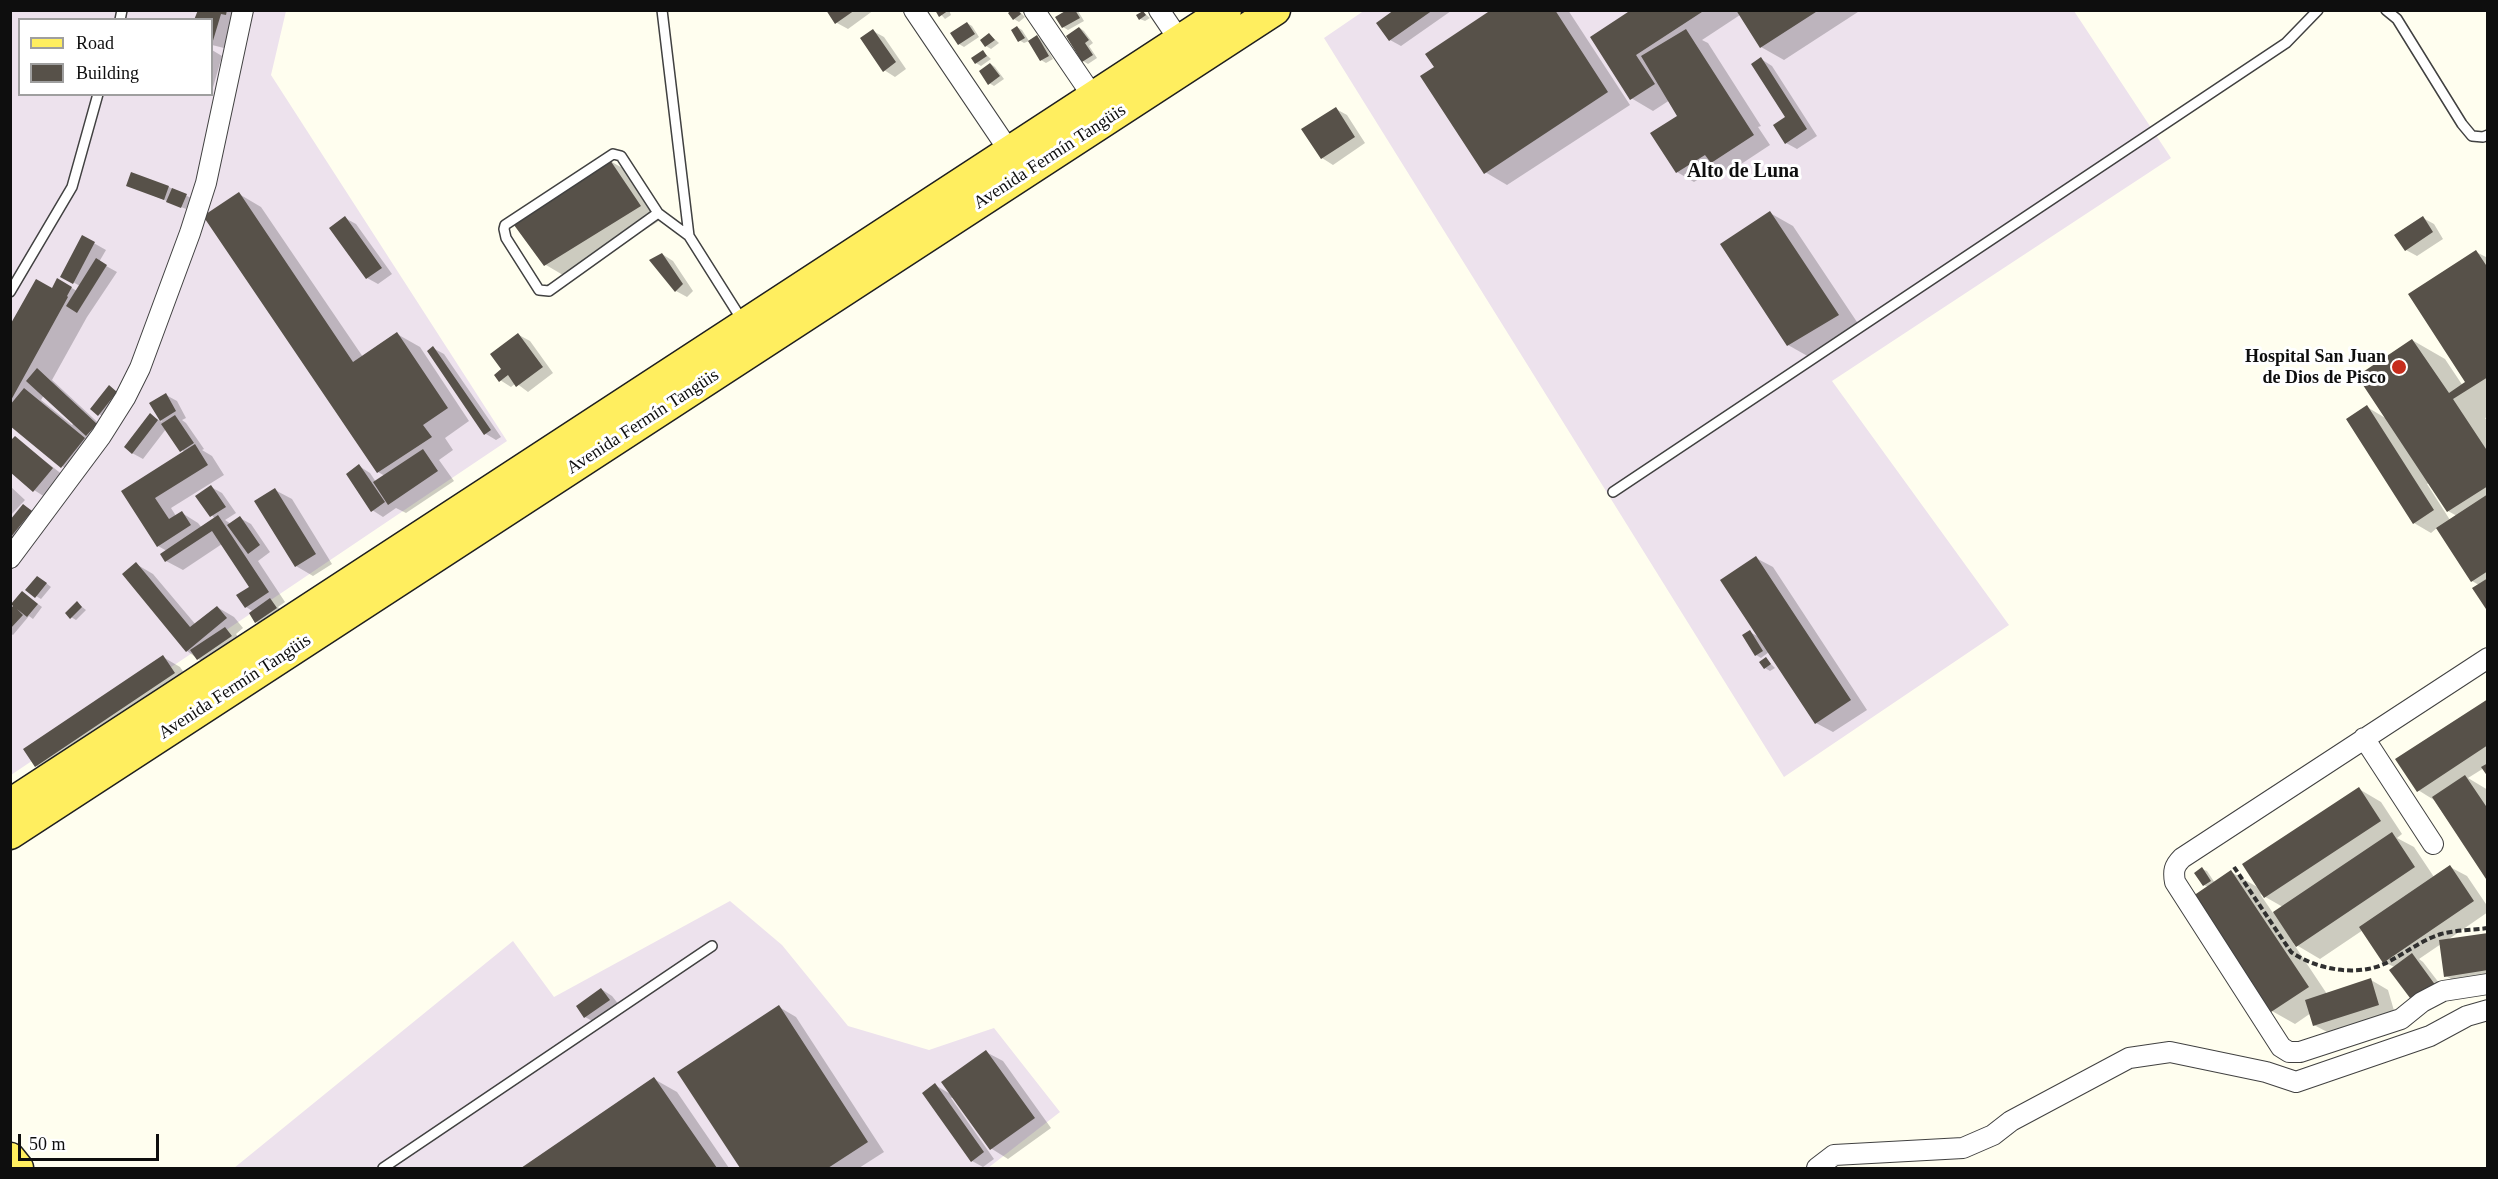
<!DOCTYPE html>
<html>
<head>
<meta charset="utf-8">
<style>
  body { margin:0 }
  #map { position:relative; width:2498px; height:1179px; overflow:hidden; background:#fffeef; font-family:Georgia,serif }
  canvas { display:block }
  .frame { position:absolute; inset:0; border:12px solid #0e0e0e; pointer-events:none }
  .legend { position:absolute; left:18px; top:18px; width:195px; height:78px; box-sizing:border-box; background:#fff; border:2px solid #9f9f9f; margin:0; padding:8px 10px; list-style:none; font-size:18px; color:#0e0e0e }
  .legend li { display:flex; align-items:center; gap:12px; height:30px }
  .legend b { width:30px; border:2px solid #9f9f9f }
  .scale { position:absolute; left:18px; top:1134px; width:141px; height:27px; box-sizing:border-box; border:3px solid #0e0e0e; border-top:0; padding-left:8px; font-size:18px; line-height:21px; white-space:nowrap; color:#0e0e0e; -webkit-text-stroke:4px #fff; paint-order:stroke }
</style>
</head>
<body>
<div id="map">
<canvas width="2498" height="1179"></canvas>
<div class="frame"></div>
<ul class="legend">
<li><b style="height:8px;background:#ffee5f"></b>Road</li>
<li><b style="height:16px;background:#575149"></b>Building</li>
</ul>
<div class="scale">50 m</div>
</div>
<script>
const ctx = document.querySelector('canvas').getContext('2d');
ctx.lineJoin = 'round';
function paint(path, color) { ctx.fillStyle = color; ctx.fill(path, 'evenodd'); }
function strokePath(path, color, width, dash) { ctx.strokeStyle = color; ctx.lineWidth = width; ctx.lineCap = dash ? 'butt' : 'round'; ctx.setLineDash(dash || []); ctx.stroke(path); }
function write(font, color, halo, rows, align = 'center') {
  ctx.font = font + ' Georgia,serif'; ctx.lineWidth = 6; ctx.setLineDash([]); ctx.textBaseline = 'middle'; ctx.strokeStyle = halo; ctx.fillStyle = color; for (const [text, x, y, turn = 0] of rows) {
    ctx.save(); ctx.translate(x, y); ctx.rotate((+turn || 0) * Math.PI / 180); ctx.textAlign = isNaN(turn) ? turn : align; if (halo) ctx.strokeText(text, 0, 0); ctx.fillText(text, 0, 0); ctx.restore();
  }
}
paint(new Path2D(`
  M1365,10l709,1 97,147 -339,223 177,244 -225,152 -460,-739z
  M11,11h275l-15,64 236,366 -496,334zM20,20h192v74h-192z
  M730,901l52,44 66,81 81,24 65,-22 66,84 -72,56h-754l279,-227 41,56z`), '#ede2ed');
paint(new Path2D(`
  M199,10h41l-8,9 -8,29 -12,-3v-25z
  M828,10h46l-26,19 -11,-6z
  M937,10h12l2,5 -6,4z
  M1018,10l7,7 -6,5 -5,-3z
  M1070,10l8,1 6,10 -16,9 -5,-3z
  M1397,10h54v1l-50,35 -11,-6z
  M1493,10h75l62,95 -123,80 -22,-13 -49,-105z
  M1633,10h228l-77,50 -23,-13 -21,-32 -38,25 6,3 53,83 -3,1 12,18 -41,27 -10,-6 -25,16 -17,-10 -25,-38 31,-13 -13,-21 -17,11 -22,-13z
  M1143,12l7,6 -5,3 -5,-2z
  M967,23l5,3 7,11 -15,10 -5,-3z
  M1017,27l5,3 7,11 -5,2 -5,-3z
  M1080,28l4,3 9,12 -4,3 8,12 -9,6 -5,-3z
  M873,31l11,6 22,32 -11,8 -11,-7z
  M990,35l9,8 -8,6 -5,-3z
  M1037,37l5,3 11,19 -7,4 -5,-3z
  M212,50l10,6 -10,35z
  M983,52l8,7 -10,7 -5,-3z
  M1761,59l11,7 45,70 -20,13 -11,-6 1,-26z
  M991,64l4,3 9,12 -10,7 -5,-3z
  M1336,109l11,6 18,28 -32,22 -11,-7z
  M610,161l23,13 29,45 -94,59 -22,-13 -30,-40z
  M128,185l41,2 22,11 -5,11z
  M239,194l22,13 102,150 34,-23 23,13 49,74 -24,17 8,12 -14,10 15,21 -48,32 -10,-5 -13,9 -11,-7 -13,-44 11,7 6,9 9,-6 -7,-4 -173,-256z
  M1770,213l23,13 68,102 -50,30 -23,-13z
  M345,218l11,6 36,50 -14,10 -11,-6z
  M2423,218l11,6 9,15 -26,17 -11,-6z
  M83,237l23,13 -7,12 18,10 -30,45 -35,63 55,51 -9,10 -10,-4 13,12 -22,27 -17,-10 -52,-42v-95l42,-39 6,-10 19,11 3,-5 -18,-10zM44,395l30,28 -2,2 -31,-25z
  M2476,252l12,6v159l-3,1 3,4v188l-9,-25 -7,-4 -35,-53 -6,5 -17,-10 -47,-116 20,12 25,-79 33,19 18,27 4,-3zM2429,483l19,28 9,5 -7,4 -23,-36z
  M662,254l11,7 20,30 -6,6 -11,-6z
  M519,335l11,6 23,32 -25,19 -12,-9 -5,4 -11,-7z
  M433,348l11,6 57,83 -5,3 -10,-6z
  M114,390l7,6 -17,21 -5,-3z
  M166,395l11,6 9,17 -4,2 4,3 18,26 -2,1 10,6 12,19 -53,33 5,8 6,-3 16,10 4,5 13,-9 -18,-23 14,-9 11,6 14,20 -11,7 6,4 9,-6 11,6 19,28 -12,9 27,41 -7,5 3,4 -20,14 -5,-3 -2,-10 -8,-5 5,-20 -29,-43 -39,26 -17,-9 1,-10 -9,-5 -34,-54 61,-39 -19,-24 -23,30 -11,-6 18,-38 12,7 -11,-19z
  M15,438l48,37 -18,22 -11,-7z
  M10,486l15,14 -14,15h-1z
  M275,490l17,9 40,65 -19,12 -17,-10z
  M24,506l11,6 -25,45v-35z
  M1756,558l17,9 94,143 -34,22 -17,-9 -47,-71 -8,6 -5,-3 -6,-23 9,5z
  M136,564l17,10 43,51 21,-18 17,10 9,11 -7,6 6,9 -33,22 -11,-6 -11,-8z
  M42,580l9,7 -10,12 -5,-3z
  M27,596l15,11 -9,12 -4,-3 -16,19 -3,-2v-22z
  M77,603l9,7 -10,10 -5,-3z
  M163,657l17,10 11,16 -138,93 -17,-10z
  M1766,659l9,9 -5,3 -5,-3z
  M2488,700v74l-4,-6 -16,10 20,12v89l-54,-79 -16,-10z
  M2359,789l22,13 21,32 -5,4 17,9 20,30 16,-10 17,9 21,31v5l-42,29 42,-6v51l-20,3 -22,-13 -5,-32 -22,15 4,3 23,30 -62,-30 -21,-32 -43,29 -27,-16 34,51 44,-14 17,10 7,24 -64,20 -17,-9 -3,-12 -16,11 -23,-13 -77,-115 13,-9 -4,-2 -2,-16 5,2 8,12 16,-11 28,16zM2260,894l23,13 -10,6z
  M601,989l11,7 8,10 -24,17 -11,-6z
  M779,1007l17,10 88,135 -25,16h-117l-63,-96z
  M986,1052l17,9 48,67 -43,31 -16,-10 -38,-52 -3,1 43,61 -11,8 -11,-6 -37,-76 17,10z
  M654,1079l23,13 52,76h-205z`), '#0003');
paint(new Path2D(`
  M198,10h29l-1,5 -5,-1 -9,30v-24h-18z
  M826,10h29l-20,14z
  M935,10h14l-10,7z
  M1012,10h6l3,4 -8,6 -5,-7z
  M1067,10h8l5,8 -18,10 -7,-11z
  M1394,10h39l-44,31 -13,-18z
  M1491,10h64l53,82 -124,82 -64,-98 14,-9 -9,-13z
  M1631,10h74l-69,45 19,29 -25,16 -40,-63z
  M1736,10h83l-59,38z
  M1143,11l3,4 -7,5 -3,-5z
  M967,22l8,12 -17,11 -8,-12z
  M1017,26l8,12 -7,4 -7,-12z
  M1079,27l10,13 -4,3 8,12 -11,7 -16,-26z
  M873,29l23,33 -13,10 -23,-34z
  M1686,29l68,106 -43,28 -6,-8 -29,18 -26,-40 27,-17 -36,-60z
  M989,33l6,7 -10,7 -5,-7z
  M1037,35l12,21 -9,5 -12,-20z
  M983,50l4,6 -12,8 -4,-6z
  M1761,57l46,72 -22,15 -12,-19 12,-8 -34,-53z
  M990,63l10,13 -12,9 -9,-14z
  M1336,107l19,30 -34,22 -20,-30z
  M610,160l31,46 -97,60 -30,-41z
  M131,172l38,14 -5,14 -38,-14z
  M172,188l15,6 -6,14 -15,-6z
  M239,192l114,170 44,-30 51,76 -25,17 9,12 -55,36 -174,-257z
  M1770,211l69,104 -52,31 -67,-102z
  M345,216l37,52 -16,11 -37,-51z
  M2423,216l10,16 -28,19 -11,-16z
  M82,235l13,7 -22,42 -13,-7z
  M2476,250l12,18v109l-35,22 35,53v34l-41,26 -90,-136 55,-37 37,54 16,-11 -57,-88z
  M662,253l21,31 -8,8 -26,-32z
  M96,258l11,7 -30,48 -11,-7z
  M57,278l15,9 -5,9 1,1 -58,105v-77l26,-46 16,9z
  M518,333l25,34 -27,20 -8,-12 -9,7 -5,-7 7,-6 -11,-15z
  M433,346l58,84 -7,5 -57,-84z
  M37,368l60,56 -11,12 -60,-55z
  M109,385l8,7 -19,24 -8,-7z
  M24,388l61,50 -24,30 -51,-42v-21z
  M166,393l10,18 -16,10 -11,-18z
  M2367,405l67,105 -21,14 -67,-105z
  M150,413l8,7 -26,34 -8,-7z
  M175,415l19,28 -14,9 -19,-28z
  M15,436l38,32 -20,24 -23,-20v-31z
  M195,444l13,21 -53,33 14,21 13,-8 9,14 -34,22 -36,-56z
  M423,449l15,22 -50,34 -15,-23z
  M359,464l26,38 -14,10 -25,-38z
  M211,485l15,22 -16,10 -15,-21z
  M275,488l41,66 -21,13 -41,-66z
  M2488,494v77l-17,11 -35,-54z
  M23,504l9,7 -22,27v-18z
  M218,515l51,77 -24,16 -9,-13 13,-8 -37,-56 -47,31 -5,-8z
  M240,516l20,29 -12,9 -21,-29z
  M1756,556l95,144 -36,24 -95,-144z
  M136,562l54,65 27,-21 10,12 -41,34 -64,-78z
  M37,576l10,7 -12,15 -10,-8z
  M2488,578v34l-16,-24z
  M22,591l16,13 -11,13 -10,-8 6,6 -13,14v-20l3,-3 -2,-2z
  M270,598l7,10 -22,15 -6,-10z
  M77,601l5,6 -12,12 -5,-6z
  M225,627l7,9 -35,24 -7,-10z
  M1750,630l13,21 -8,5 -13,-21z
  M163,655l12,18 -140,94 -12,-18z
  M1766,657l5,7 -7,5 -5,-7z
  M2488,699v46l-71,47 -22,-33z
  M2488,763v14l-7,-10z
  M2465,775l23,34v73l-56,-85z
  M2359,787l22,34 -117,77 -22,-34z
  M2392,832l23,35 -119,80 -23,-35z
  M2450,865l24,36 -91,62 -24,-36z
  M2202,867l9,14 -8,5 -9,-13z
  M2231,870l78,117 -38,25 -78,-116z
  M2488,933v37l-44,7 -5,-37z
  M2412,953l24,33 -23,16 -24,-32z
  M2371,978l8,27 -66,21 -8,-26z
  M601,988l9,12 -26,18 -8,-12z
  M779,1005l89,137 -40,26h-88l-63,-96z
  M986,1050l49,68 -45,32 -49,-68z
  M654,1077l63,91h-196z
  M935,1083l49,69 -13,10 -49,-69z`), '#575149');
const lane = new Path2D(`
  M662,10l27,226 53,84
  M2386,10l11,9 65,105 10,12 11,1 5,-2
  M120,20l2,-10
  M658,213l-37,-57 -8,-2 -108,71 -1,4 2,9 33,52 10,1 109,-78 31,23
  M10,292l62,-105 26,-93
  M1613,492l673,-449 32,-33
  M383,1168l329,-222`);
const street = new Path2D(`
  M914,10l96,142
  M1034,10l60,88
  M1159,10l21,31
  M10,558l91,-122 24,-38 15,-30 50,-135 16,-50 37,-173
  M2488,658l-306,200c-8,8 -9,13 -7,24l106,165 8,5h11l101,-33 21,-17 21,-11 45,-7
  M2364,738l69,106
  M1817,1168l17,-13 129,-7 30,-13 18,-14 118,-63 41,-6 96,20 30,10 134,-46 37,-20 21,-6`);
const primary = new Path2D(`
  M10,804l1216,-794
  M10,834l1265,-824
  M10,1158l8,10`);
strokePath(lane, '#414141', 12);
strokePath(street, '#414141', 22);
strokePath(primary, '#1f1f1f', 33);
strokePath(new Path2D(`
  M2234,867l57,85c25,17 64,25 93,12 19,-9 37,-24 57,-30 15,-4 32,-4 47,-6`), '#303030', 4, [6, 3]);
strokePath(lane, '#fff', 9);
strokePath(street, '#fff', 20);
strokePath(primary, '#ffee5f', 30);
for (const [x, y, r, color] of [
  [2399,367,8,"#c62d1d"]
]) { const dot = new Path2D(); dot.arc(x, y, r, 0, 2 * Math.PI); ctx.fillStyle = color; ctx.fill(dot); strokePath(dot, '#fff', 2); }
write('18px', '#0e0e0e', '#fff', [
  ["Avenida Fermín Tangüis",1050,157,-33],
  ["Avenida Fermín Tangüis",643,422,-33],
  ["Avenida Fermín Tangüis",235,687,-33]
]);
write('bold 18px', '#0e0e0e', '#fff', [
  ["Hospital San Juan",2386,357],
  ["de Dios de Pisco",2386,378]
], 'right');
write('bold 20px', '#0e0e0e', '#fff', [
  ["Alto de Luna",1743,172]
]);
</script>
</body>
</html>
